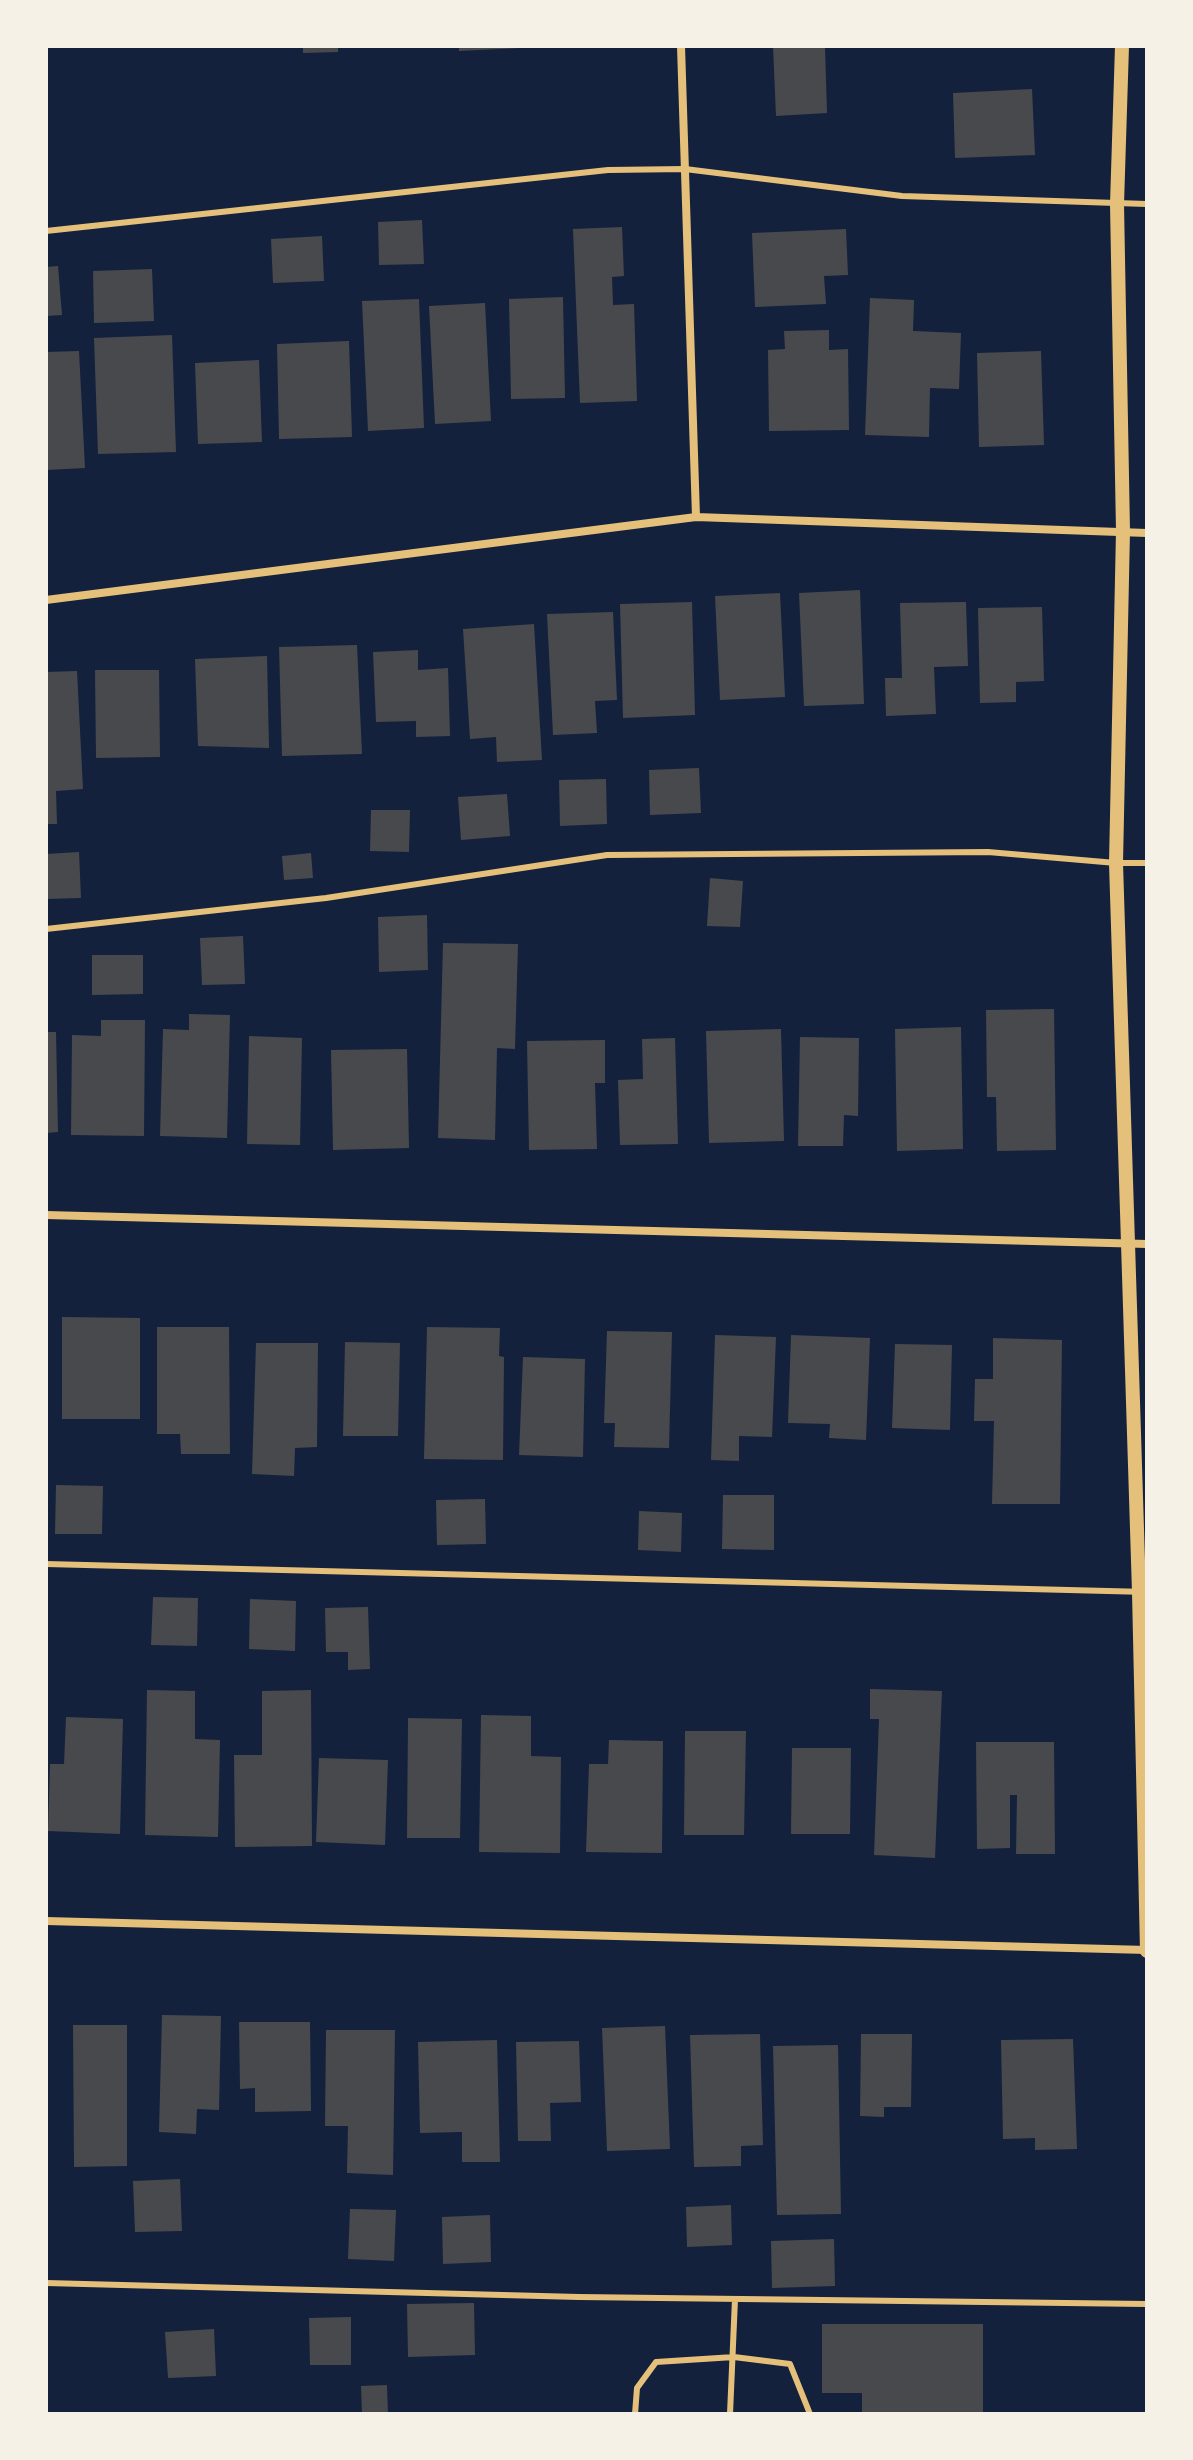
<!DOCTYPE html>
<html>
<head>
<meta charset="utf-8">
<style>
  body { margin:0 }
  #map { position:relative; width:1193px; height:2460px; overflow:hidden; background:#14213d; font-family:Manrope,sans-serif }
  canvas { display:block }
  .frame { position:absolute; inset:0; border:48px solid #f6f1e7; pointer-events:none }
</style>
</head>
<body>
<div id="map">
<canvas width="1193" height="2460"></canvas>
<div class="frame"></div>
</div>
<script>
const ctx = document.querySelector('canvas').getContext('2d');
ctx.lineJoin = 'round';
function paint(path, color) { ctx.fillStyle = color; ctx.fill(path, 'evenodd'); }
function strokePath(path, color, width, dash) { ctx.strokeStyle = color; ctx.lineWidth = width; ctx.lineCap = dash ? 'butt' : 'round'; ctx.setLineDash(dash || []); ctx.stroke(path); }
paint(new Path2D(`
  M303,46h35v6l-35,1z
  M459,46h62v2l-62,3z
  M773,46h52l2,67 -51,3z
  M1032,89l3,66 -80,3 -2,-65z
  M422,220l2,44 -45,1 -1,-43z
  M622,227l2,49 -12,1 1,28 21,-1 3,97 -57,2 -7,-174z
  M846,229l2,46 -24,1 2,28 -71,3 -3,-74z
  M322,236l2,45 -51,2 -2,-44z
  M58,266l4,49 -16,1v-49z
  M152,269l2,52 -60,2 -1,-52z
  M563,297l2,101 -54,1 -2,-100z
  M870,298l44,2 -1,31 48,2 -2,56 -29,-1 -1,49 -64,-2z
  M419,299l5,129 -56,3 -6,-130z
  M485,303l6,118 -56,3 -6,-118z
  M829,330v20l19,-1 1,81 -80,1 -1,-81 17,-1 -1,-18z
  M172,335l4,117 -78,2 -4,-116z
  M349,341l3,96 -73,2 -2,-95z
  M79,351l6,117 -39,2v-118z
  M1041,351l3,94 -65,2 -2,-94z
  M259,360l3,82 -64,2 -3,-81z
  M860,590l4,114 -60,2 -5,-113z
  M780,593l5,104 -65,3 -5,-104z
  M692,602l3,113 -72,3 -3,-114z
  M966,602l2,64 -34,1 2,47 -50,2 -1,-38h17l-2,-75z
  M1042,607l2,74 -28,1v20l-36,1 -2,-95z
  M613,612l4,88 -22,1 2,32 -44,2 -6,-121z
  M534,624l8,136 -45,2 -1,-25 -26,2 -7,-110z
  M357,645l5,109 -80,2 -3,-109z
  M418,650v20l30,-2 2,68 -34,1v-16l-40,1 -3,-70z
  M267,656l2,92 -71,-2 -3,-87z
  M95,670h64l1,87 -64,1z
  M77,671l6,118 -27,2 1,33h-11v-152z
  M699,768l2,45 -51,2 -1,-45z
  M606,779l1,45 -47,2 -1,-46z
  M507,794l3,42 -49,4 -3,-43z
  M371,810h39l-1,42 -39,-1z
  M79,852l2,46 -35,1v-45z
  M311,853l2,25 -29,2 -2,-24z
  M710,878l33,3 -3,46 -33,-1z
  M427,915l1,55 -49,2 -1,-55z
  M243,936l2,48 -43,1 -2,-47z
  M443,943l75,1 -3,105 -18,-1 -2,92 -57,-2z
  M92,955h51v39l-51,1z
  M1054,1009l2,141 -59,1 -1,-54h-9l-1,-87z
  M189,1014l41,1 -3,123 -67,-2 3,-107 26,1z
  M101,1020h44l-1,116 -73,-1 1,-100 29,1z
  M961,1027l2,122 -66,2 -2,-122z
  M781,1029l3,112 -75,2 -3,-112z
  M46,1032h10l2,100 -12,1z
  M249,1036l53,2 -2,107 -53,-1z
  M800,1037l59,1 -1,78 -14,-1 -1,31h-45z
  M675,1038l3,106 -58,1 -2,-65 25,-1 -1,-40z
  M605,1040v43h-10l2,66 -68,1 -2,-109z
  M407,1049l2,99 -76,2 -2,-100z
  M62,1317l78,1v101h-78z
  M157,1327h72l1,127h-49l-1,-20h-23z
  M427,1327l73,1 -1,28 5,1 -1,103 -79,-1z
  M607,1331l65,1 -3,116 -55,-1 1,-24h-11z
  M715,1335l61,2 -4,100 -33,-1v25l-28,-1z
  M791,1335l79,3 -4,102 -37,-2 1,-14 -42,-1z
  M993,1338l69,2 -2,164h-68l2,-83h-20l1,-42h18z
  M345,1342l55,1 -2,93h-55z
  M256,1343h62l-1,104 -22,1 -1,28 -42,-2z
  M895,1344l57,1 -2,85 -58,-2z
  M523,1357l62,2 -2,98 -64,-2z
  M56,1485l47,1 -1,48h-47z
  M723,1495h51v55l-52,-1z
  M485,1499l1,45 -49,1 -1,-45z
  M639,1511l43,2 -1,39 -43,-2z
  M153,1597l45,1 -1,48 -46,-1z
  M250,1599l46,2 -1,50 -46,-2z
  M368,1607l2,62 -22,1v-18h-22l-1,-44z
  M870,1689l72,2 -7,167 -61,-3 5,-136h-9z
  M147,1690l48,1v48l25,1 -2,97 -73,-2z
  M311,1690l1,156 -77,1 -1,-92h28v-64z
  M481,1715l50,1v40l30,1 -1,96 -81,-1z
  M66,1717l57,2 -3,115 -72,-3 2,-67h14z
  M408,1718l54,1 -2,119h-53z
  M685,1731h61l-2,104h-60z
  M609,1740l54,1 -1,112 -76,-1 3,-88h19z
  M976,1742h78l1,112h-39l1,-59h-7v53l-33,1z
  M792,1748h59l-1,86h-59z
  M319,1758l69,2 -3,85 -69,-3z
  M162,2015l59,1 -2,94 -22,-1 -1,25 -37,-2z
  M239,2022h71l1,89 -56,1v-24l-15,1z
  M73,2025h54v141l-53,1z
  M665,2026l5,123 -63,2 -5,-123z
  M326,2030h69l-2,145 -46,-2 1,-47h-23z
  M760,2034l3,111 -22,1v20l-47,1 -4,-132z
  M861,2034h51l-1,73h-27v10l-24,-1z
  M1073,2039l4,110 -42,1v-12l-32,1 -2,-99z
  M497,2040l3,122h-38v-30l-42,1 -2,-91z
  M579,2041l2,61 -31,1 1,38h-33l-2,-99z
  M838,2045l3,169 -64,1 -4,-169z
  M180,2179l2,52 -47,1 -2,-51z
  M731,2205l1,40 -45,2 -1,-40z
  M350,2209l46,1 -2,51 -46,-2z
  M490,2215l1,47 -48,2 -1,-47z
  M834,2239l1,47 -63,2 -1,-47z
  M474,2303l1,52 -67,2 -1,-53z
  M351,2317v48h-41l-1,-47z
  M822,2324h161v90h-121v-21h-40z
  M214,2329l2,47 -48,2 -3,-46z
  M387,2385l1,29h-26l-1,-28z`), '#48494c');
strokePath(new Path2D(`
  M46,231l562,-61 77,-1 217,27 245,8
  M46,929l280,-31 281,-43 381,-3 128,11h31
  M46,1564l1101,28
  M46,2283l533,14 568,7
  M635,2414l2,-26 19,-26 78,-5 56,7 20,50
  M730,2414l5,-115`), '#e5c07b', 6);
strokePath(new Path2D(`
  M681,46l15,471
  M46,600l650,-83 451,16
  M46,1215l1101,29
  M46,1921l1101,29`), '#e5c07b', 8);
strokePath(new Path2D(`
  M1122,46l-5,158 6,327 -7,332 23,729 8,359`), '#e5c07b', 14);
</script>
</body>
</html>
